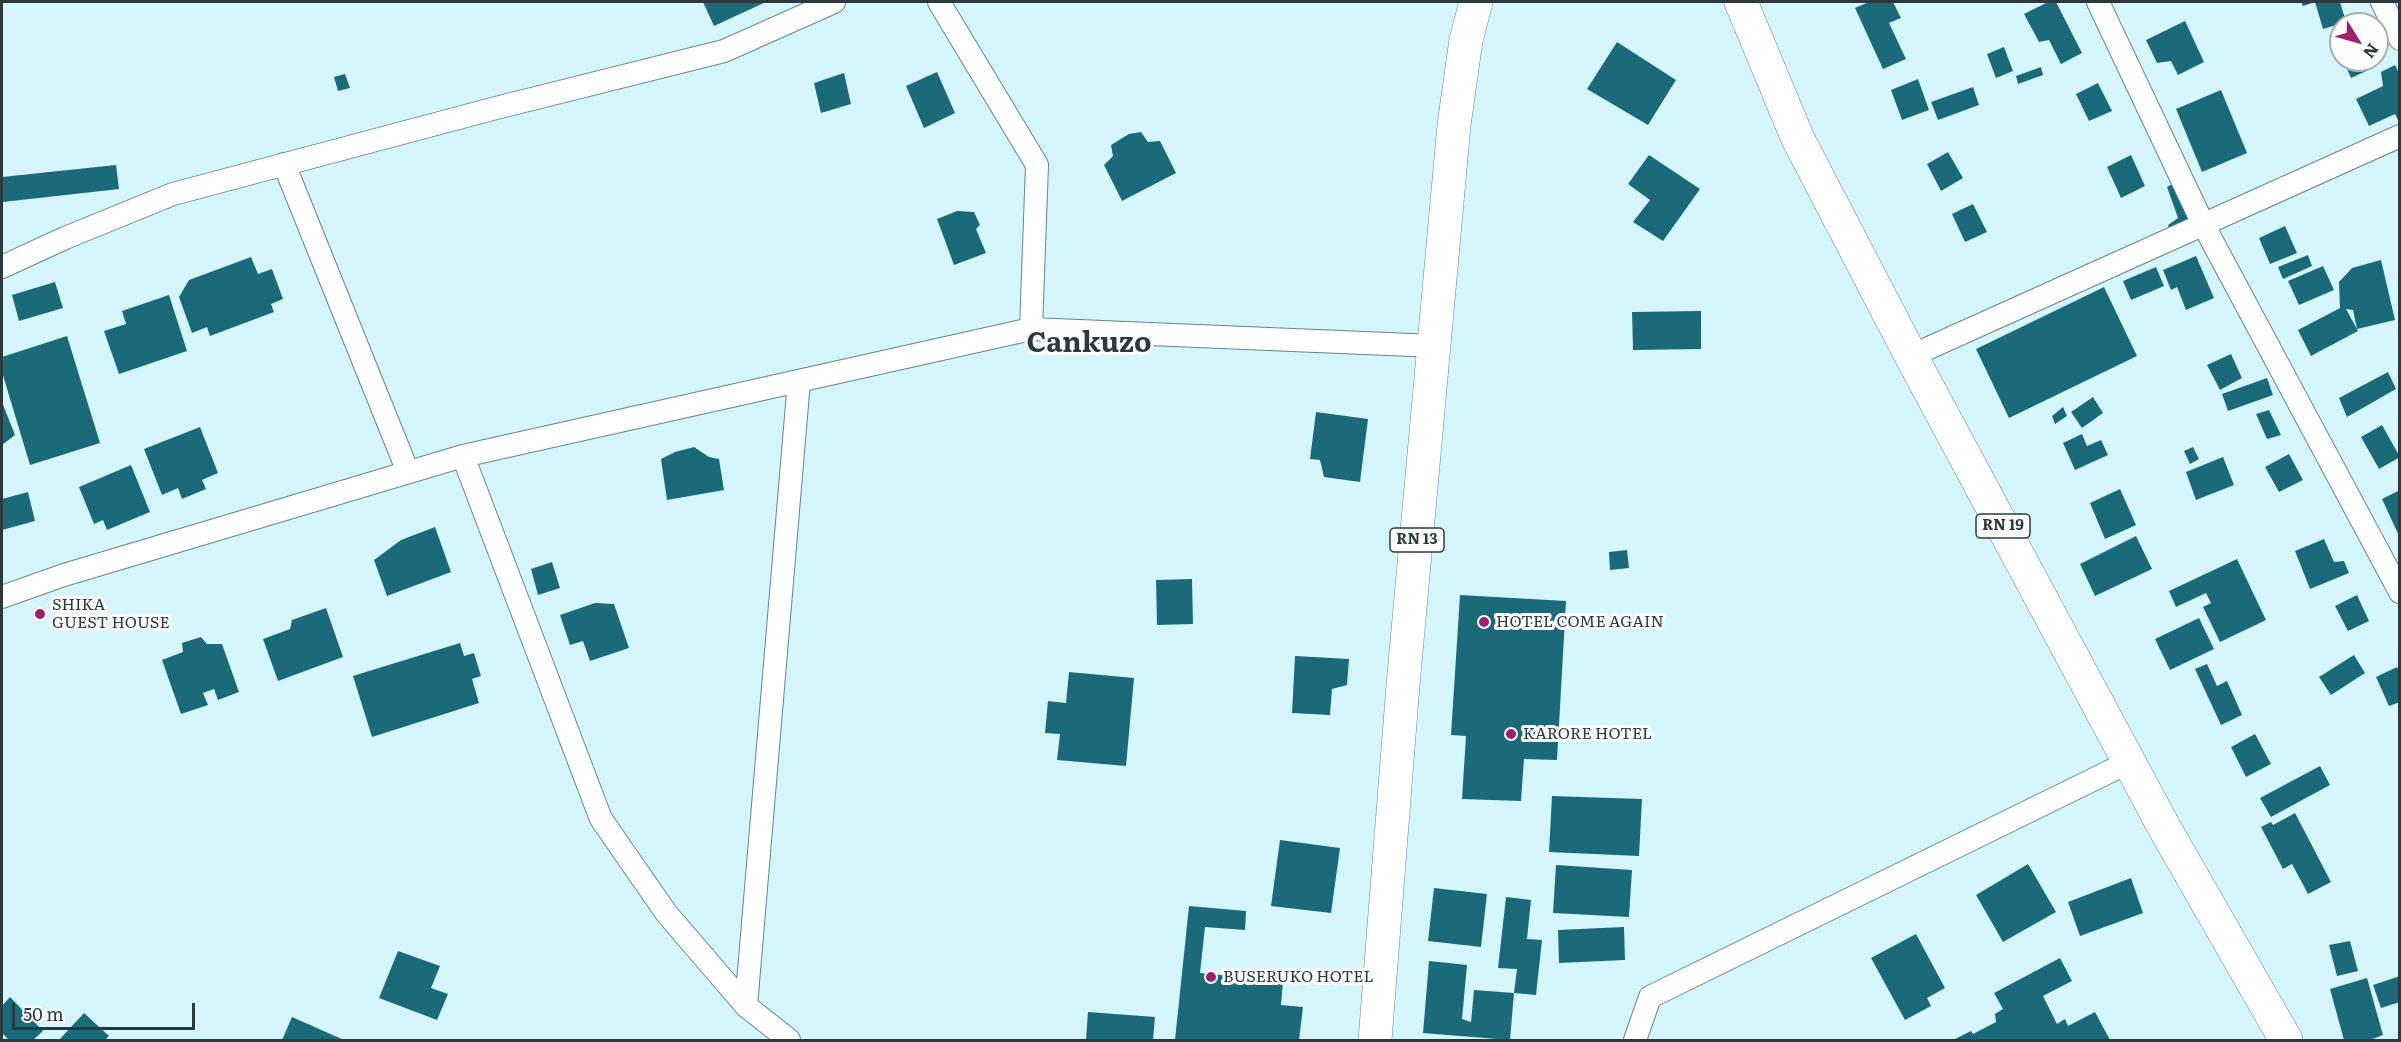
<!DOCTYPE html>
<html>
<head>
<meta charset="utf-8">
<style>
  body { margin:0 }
  #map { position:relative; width:2401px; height:1042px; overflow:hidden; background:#d6f6fe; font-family:Literata,serif }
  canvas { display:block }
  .frame { position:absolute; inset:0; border:3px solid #2d3a3d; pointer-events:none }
  .north { position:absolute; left:2329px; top:12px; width:60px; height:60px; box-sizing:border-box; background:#fdfdfd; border:2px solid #aaafb0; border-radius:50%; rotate:127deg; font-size:16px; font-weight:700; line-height:24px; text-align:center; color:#2d3a3d }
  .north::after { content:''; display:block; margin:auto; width:21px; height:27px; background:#9f1e6f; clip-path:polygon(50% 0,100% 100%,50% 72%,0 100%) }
  .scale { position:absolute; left:12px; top:1003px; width:183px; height:27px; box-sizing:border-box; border:3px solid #2d3a3d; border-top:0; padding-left:8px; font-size:18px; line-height:21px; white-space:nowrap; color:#2d3a3d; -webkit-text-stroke:4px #fdfdfd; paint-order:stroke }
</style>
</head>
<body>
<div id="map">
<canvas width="2401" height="1042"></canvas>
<div class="frame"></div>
<div class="north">N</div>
<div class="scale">50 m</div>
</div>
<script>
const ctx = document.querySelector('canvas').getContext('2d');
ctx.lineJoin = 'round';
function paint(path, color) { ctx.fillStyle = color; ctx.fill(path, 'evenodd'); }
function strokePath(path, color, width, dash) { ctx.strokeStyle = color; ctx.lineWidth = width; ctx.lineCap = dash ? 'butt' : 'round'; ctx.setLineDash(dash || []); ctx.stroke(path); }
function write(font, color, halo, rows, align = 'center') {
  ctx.font = font + ' Literata,serif'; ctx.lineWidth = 6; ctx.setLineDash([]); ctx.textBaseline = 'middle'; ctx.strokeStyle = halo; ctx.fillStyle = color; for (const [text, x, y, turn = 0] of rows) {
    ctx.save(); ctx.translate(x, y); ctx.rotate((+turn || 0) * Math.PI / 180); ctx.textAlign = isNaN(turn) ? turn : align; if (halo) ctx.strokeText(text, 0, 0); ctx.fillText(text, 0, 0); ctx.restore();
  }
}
paint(new Path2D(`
  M703,2h63l-52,24z
  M1869,2h24l8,16 -12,5 17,36 -23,10 -28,-61z
  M2048,2h8l26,51 -21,11 -12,-24 -10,2 -15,-28z
  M2301,2h39l6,20 -23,7 -8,-27 -12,4z
  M2185,21l19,41 -26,13 -7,-14 -14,2 -11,-23z
  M1617,42l59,38 -28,45 -61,-36z
  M2004,47l9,24 -17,7 -9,-24z
  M2343,60h27l3,8 -22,10z
  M2395,65l5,10v44l-2,1 -3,-6 -26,12 -13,-27 27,-13 -2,-14z
  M2041,67l2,8 -25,9 -2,-8z
  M937,72l18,41 -31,15 -18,-42z
  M844,73l7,31 -30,9 -7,-30z
  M345,74l5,14 -12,3 -4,-14z
  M1918,79l11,31 -27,10 -11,-30z
  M2098,83l14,28 -23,10 -13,-27z
  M1973,87l6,18 -41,15 -7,-18z
  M2221,90l26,63 -45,19 -26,-63z
  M1141,132l7,10 12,-1 16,32 -54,28 -18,-36 9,-9 -2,-11 18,-11z
  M1948,152l15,26 -22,13 -14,-27z
  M1649,155l51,34 -37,52 -30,-19 17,-22 -22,-16z
  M2131,155l14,31 -24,12 -14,-31z
  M116,165l3,24 -116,13 -1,-3v-22z
  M2176,182l11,24 2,18 -18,9 -3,-8 10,-7 -11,-31z
  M1973,204l14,28 -22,10 -13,-28z
  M957,211l17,1 6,13 -4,4 10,24 -32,12 -17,-46z
  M2285,226l12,27 -27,11 -11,-26z
  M2308,255l4,11 -29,13 -5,-12z
  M2196,256l18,42 -28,12 -9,-23 -6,3 -8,-20z
  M251,257l7,17 14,-5 11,30 -12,5 3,8 -64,24 -3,-9 -15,6 -13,-36 10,-17z
  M2381,260l14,60 -38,9 -4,-19 -7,-1 12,22 -47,25 -13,-26 42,-22 -1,-26 13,-14z
  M2323,266l11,24 -35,15 -11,-24z
  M2156,267l8,19 -33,14 -8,-19z
  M55,282l8,26 -44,13 -7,-26z
  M2104,287l33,69 -128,62 -33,-69z
  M169,295l18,56 -68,23 -15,-43 22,-7 -4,-13z
  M1701,311v38l-68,1 -1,-38z
  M67,336l33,107 -70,22 -28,-93v-15z
  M2231,354l11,24 -22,12 -13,-25z
  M2388,372l8,17 -49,28 -8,-19z
  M2267,378l6,17 -45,16 -6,-17z
  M2093,397l10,16 -21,15 -11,-16z
  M2,402l13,33 -13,10z
  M2063,407l4,9 -12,8 -3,-8z
  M2269,410l12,25 -14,4 -11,-25z
  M1316,412l52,7 -8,63 -36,-5 -4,-17 -10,-1z
  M2382,425l18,32 -21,12 -18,-32z
  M200,427l18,46 -16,7 4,9 -24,10 -4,-11 -16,7 -18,-46z
  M2082,434l5,12 14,-6 7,15 -33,15 -12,-27z
  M694,447l15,10 10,2 5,31 -57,10 -6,-41 14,-7z
  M2193,447l6,12 -9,5 -6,-13z
  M2289,454l14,26 -24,12 -14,-25z
  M2223,457l11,28 -38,15 -10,-28z
  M131,465l19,47 -43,18 -4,-10 -9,4 -15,-37z
  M2120,489l16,36 -31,14 -15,-36z
  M2400,490v48l-18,-39z
  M28,492l7,29 -33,9v-31z
  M435,527l16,45 -64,24 -13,-36 27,-20z
  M2136,536l16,33 -57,27 -15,-32z
  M2324,539l10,23 10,-1 5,12 -39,16 -15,-38z
  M1627,550l2,18 -19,2 -1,-18z
  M2237,559l29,61 -46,22 -17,-35 8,-4 -5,-10 -30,14 -7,-16z
  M552,562l8,26 -22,7 -7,-26z
  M1192,579l1,45 -36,1 -1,-45z
  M1460,595l106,6 -9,159 -33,-1 -3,42 -59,-2 4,-63 -15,-1z
  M2357,595l12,26 -21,10 -13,-25z
  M595,603l19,1 15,44 -39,13 -7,-20 -13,4 -10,-30z
  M326,608l17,49 -65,24 -15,-42 27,-10 2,-9z
  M2199,618l15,31 -44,21 -15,-31z
  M201,637l6,7h15l17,48 -21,8 -4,-11 -11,4 5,12 -27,9 -19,-54 21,-8 -1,-9z
  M460,643l4,13 10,-3 7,23 -9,3 7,24 -107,34 -19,-61z
  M2354,655l11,18 -34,22 -12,-18z
  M1295,656l54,3 -2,26 -15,4 -2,26 -38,-2z
  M2207,664l10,22 10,-5 15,34 -21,10 -26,-56z
  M2397,667l3,7v28l-11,4 -13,-29z
  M1069,672l65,6 -8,88 -69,-6 3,-26 -15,-1 3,-32 18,2z
  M2255,734l16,30 -25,13 -15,-30z
  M2320,766l10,19 -59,32 -11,-19z
  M1552,796l90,3 -3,57 -90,-4z
  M2295,813l36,69 -23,12 -16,-30 -9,5 -22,-42 10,-5 2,3z
  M1280,840l60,8 -9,65 -60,-7z
  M2028,864l28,48 -53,30 -27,-47z
  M1556,865l76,5 -3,47 -76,-4z
  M2131,878l12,35 -63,23 -12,-34z
  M1434,888l53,6 -6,53 -53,-6z
  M1506,897l25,3 -4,39 15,1 -6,55 -22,-2 3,-24 -19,-1z
  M1189,906l57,5 -1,19 -40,-3 -5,46 83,8 -2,24 22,2 -4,33 -59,-1v1h-65z
  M1624,927l1,33 -66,3 -1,-33z
  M1916,934l29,54 -18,10 4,8 -26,14 -34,-62z
  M2350,941l8,30 -21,5 -8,-31z
  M398,951l42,15 -9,22 17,6 -11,26 -58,-22z
  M2060,958l12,23 -29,15 14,28 8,-5 3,7 27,-14 15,28h-157l18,-9 2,3 23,-12 -1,-8 8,-5 -9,-16z
  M1429,961l38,4 -5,54 9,3 3,-32 40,3 -4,47 -87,-7z
  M2400,976v26l-19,6 -8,-23z
  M2367,978l16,57 -13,5h-26l-14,-51z
  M10,997l33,34 -10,9h-24l-7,-7v-27z
  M1088,1012l67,5 -2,23h-67z
  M84,1013l25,23 -4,4h-46z
  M292,1017l52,23h-62z`), '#1b6a79');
const minor = new Path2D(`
  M939,2l98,163 -6,164
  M2098,2l105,222 197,368
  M2382,2l18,37
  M284,164l124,308
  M2,267l63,-29 108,-44 323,-86 228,-57 110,-49
  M1911,356l489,-220
  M463,456l138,363 66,95 79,92 43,34
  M2,597l62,-22 399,-119 568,-127 404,17
  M746,1006l53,-625
  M1635,1040l15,-43 479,-235`);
const primary = new Path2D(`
  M1741,2l57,137 113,217 254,473 121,211
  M1375,1040l28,-355 51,-560 12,-85 10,-38`);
strokePath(minor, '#66848b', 24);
strokePath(primary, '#66848b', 34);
strokePath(minor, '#fff', 22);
strokePath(primary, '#fff', 33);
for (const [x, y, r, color] of [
  [40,614,6,"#9f1e6f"],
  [1484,622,6,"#9f1e6f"],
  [1511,734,6,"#9f1e6f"],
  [1211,977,6,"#9f1e6f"]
]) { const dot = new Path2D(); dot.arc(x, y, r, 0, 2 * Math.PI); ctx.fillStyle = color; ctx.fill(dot); strokePath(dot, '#fdfdfd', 2); }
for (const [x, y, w] of [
  [2003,526,54],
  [1417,540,54]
]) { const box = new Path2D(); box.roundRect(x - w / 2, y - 12, w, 24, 4.5); ctx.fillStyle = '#fdfdfd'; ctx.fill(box); strokePath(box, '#2d3a3d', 1.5); }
write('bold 15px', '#2d3a3d', null, [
  ["RN 19",2003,526],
  ["RN 13",1417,540]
]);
write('16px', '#2d3a3d', '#fdfdfd', [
  ["SHIKA",52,605],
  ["GUEST HOUSE",52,623],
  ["HOTEL COME AGAIN",1496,622],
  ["KARORE HOTEL",1523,734],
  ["BUSERUKO HOTEL",1223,977]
], 'left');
write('bold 28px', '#2d3a3d', '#fdfdfd', [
  ["Cankuzo",1089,344]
]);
</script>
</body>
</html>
